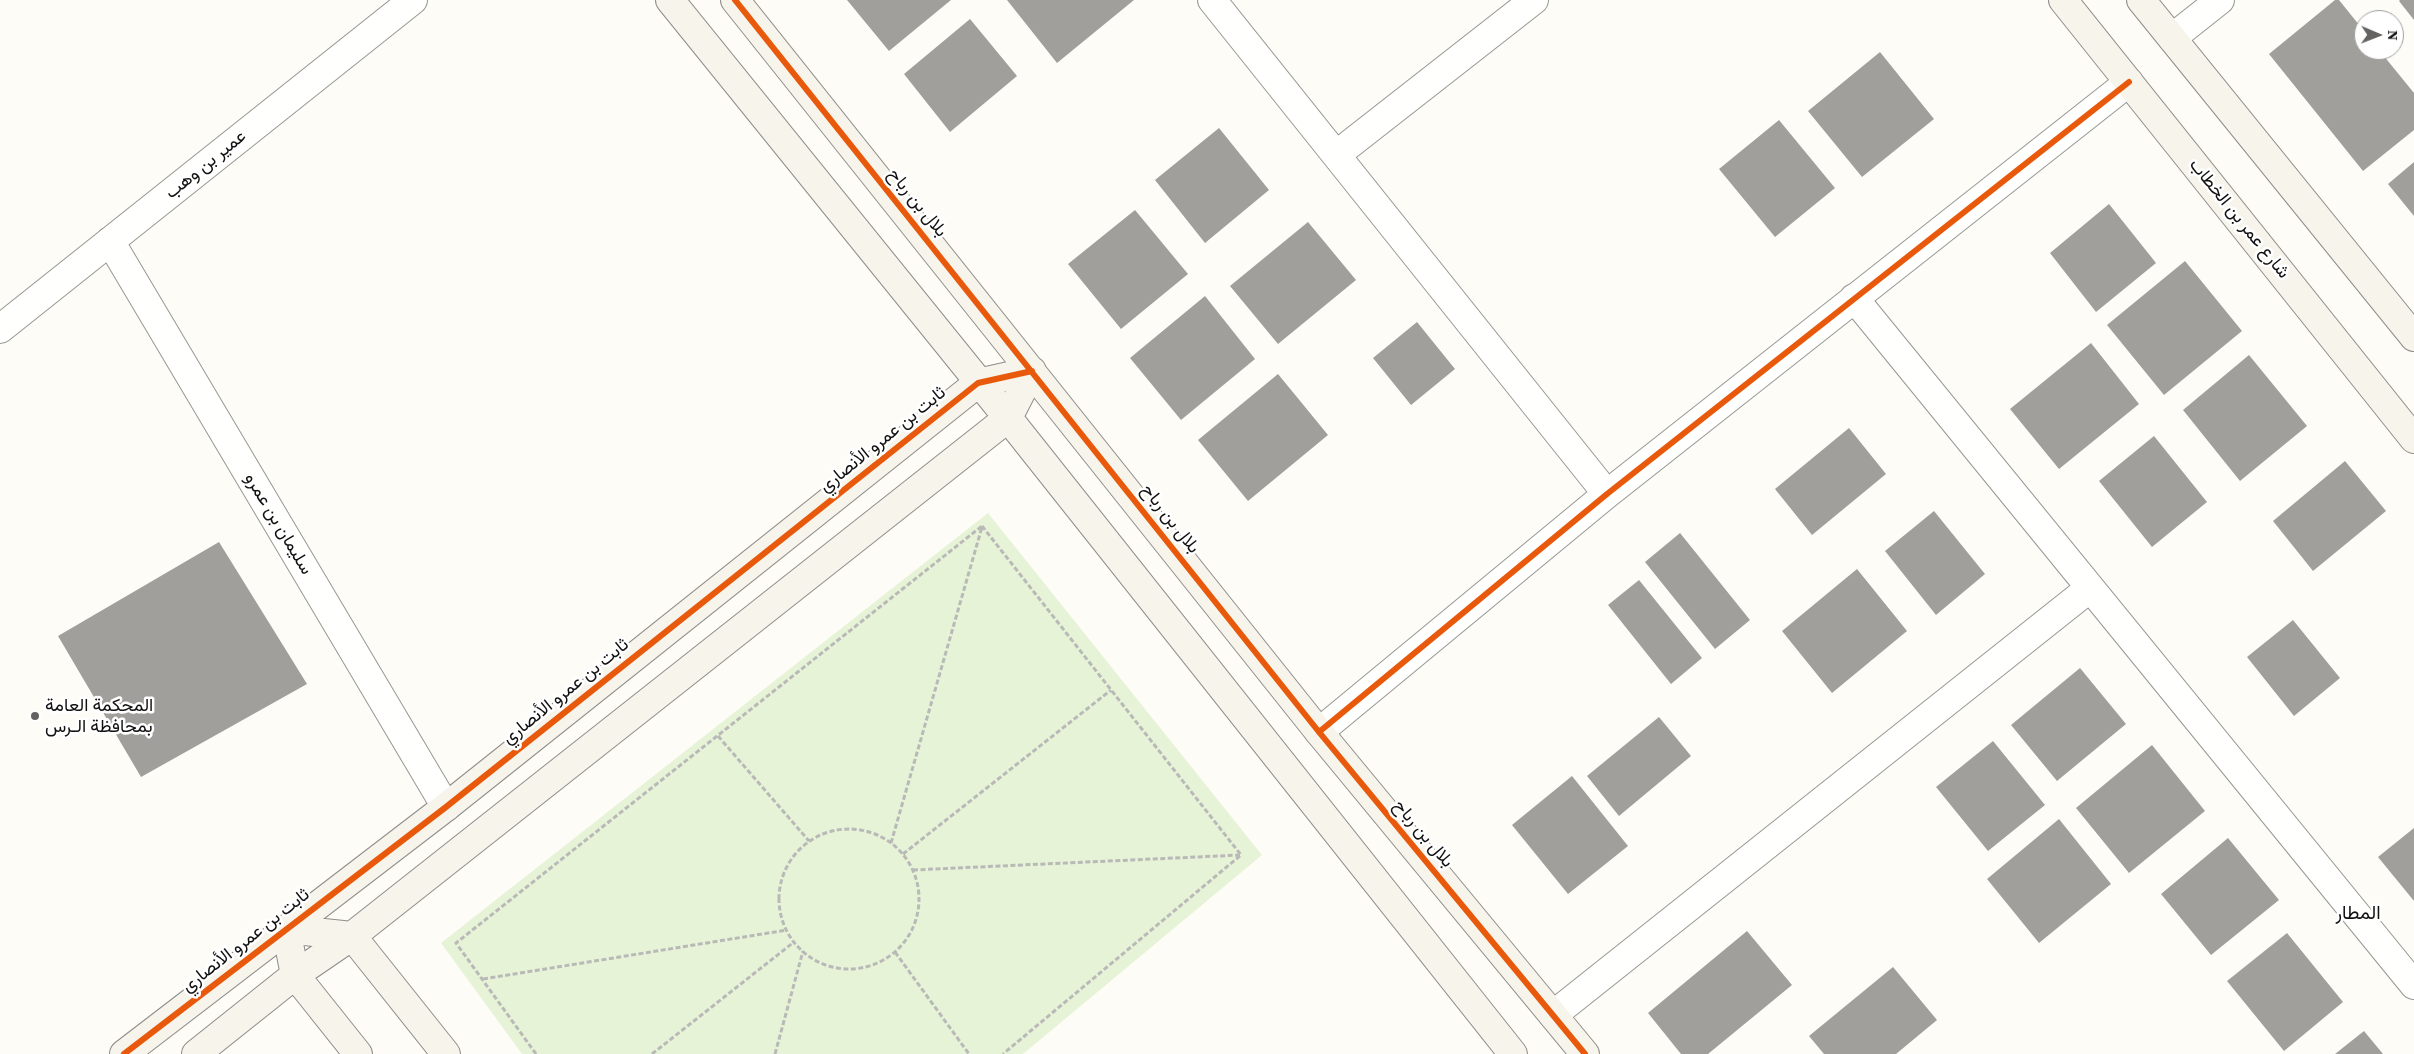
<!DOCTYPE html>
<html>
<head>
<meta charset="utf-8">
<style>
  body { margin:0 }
  #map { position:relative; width:2414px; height:1054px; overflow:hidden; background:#fdfcf7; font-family:"Source Serif 4",serif }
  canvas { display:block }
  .north { position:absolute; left:2354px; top:10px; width:50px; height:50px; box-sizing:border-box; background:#fff; border:1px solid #a0a0a0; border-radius:50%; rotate:91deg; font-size:14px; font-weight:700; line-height:20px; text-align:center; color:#111 }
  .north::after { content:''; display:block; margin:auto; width:18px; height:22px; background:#646362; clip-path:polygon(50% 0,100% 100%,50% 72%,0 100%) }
</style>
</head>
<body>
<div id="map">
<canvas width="2414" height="1054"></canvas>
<div class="north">N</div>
</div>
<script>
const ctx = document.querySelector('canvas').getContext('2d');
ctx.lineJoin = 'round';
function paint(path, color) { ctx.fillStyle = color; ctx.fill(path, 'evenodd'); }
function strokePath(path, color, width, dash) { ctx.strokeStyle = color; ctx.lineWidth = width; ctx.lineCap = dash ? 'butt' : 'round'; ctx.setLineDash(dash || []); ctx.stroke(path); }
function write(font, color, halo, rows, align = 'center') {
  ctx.font = font + ' "Source Serif 4",Vazirmatn,serif'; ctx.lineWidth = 5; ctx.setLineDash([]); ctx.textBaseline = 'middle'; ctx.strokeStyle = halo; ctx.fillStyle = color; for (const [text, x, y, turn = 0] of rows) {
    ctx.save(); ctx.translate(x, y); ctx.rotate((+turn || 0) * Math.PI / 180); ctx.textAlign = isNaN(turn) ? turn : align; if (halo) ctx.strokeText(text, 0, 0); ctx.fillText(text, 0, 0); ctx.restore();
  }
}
paint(new Path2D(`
  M988,513l274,342 -239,199h-501l-81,-111z`), '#e7f3d7');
paint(new Path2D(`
  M847,0h104l-62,51z
  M1007,0h127l-77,63z
  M2335,0h4l25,31v19h15l35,43v37l-51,41 -94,-117z
  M2400,0h14v20l-15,-19z
  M970,19l47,57 -67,56 -46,-58z
  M1880,52l54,67 -72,58 -54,-66z
  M1779,120l56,68 -60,49 -56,-68z
  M1219,128l50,62 -64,53 -50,-63z
  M2414,162v54l-26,-32z
  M2109,204l47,59 -60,49 -46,-59z
  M1135,210l53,64 -67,55 -53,-65z
  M1308,222l48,58 -78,64 -48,-58z
  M2185,261l57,70 -78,64 -57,-70z
  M1205,296l50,63 -74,61 -51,-62z
  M1417,322l38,47 -44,36 -38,-47z
  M2091,343l48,61 -80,65 -49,-60z
  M2249,355l58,71 -67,55 -57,-71z
  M1278,374l50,61 -80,66 -50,-61z
  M1849,428l37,46 -74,61 -37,-46z
  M2154,436l53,66 -55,45 -53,-66z
  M2345,461l41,50 -73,60 -40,-50z
  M1934,511l51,63 -49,41 -51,-64z
  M1680,533l70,87 -35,29 -70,-87z
  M219,542l88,142 -166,93 -83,-141z
  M1857,569l50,62 -75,62 -50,-62z
  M1639,580l63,78 -31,26 -63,-79z
  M2293,620l47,58 -46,38 -47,-59z
  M2080,668l46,56 -69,57 -46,-56z
  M1659,717l32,39 -72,60 -32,-40z
  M1993,741l52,64 -57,46 -52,-64z
  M2152,745l53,66 -76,62 -53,-65z
  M1572,776l56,70 -60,48 -56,-69z
  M2059,819l52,65 -72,59 -52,-64z
  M2414,828v73l-36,-44z
  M2228,838l51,62 -68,55 -50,-61z
  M1747,931l45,54 -84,69h-27l-33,-41z
  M2287,933l56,69 -59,49 -57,-70z
  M1893,967l44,53 -41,34h-72l-15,-18z
  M2364,1031l19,23h-48z`), '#a19f9c');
const street = new Path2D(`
  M1212,0l395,494
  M2172,38l48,-38
  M1336,155l198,-155
  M110,241l336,566
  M1854,298l560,687
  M0,329l413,-329
  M1319,732l288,-238 522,-412
  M1553,1015l537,-427`);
const secondary = new Path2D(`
  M670,0l338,418 505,636
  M735,0l584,732 266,322
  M2063,0l351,439
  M2141,0l273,337
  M124,1054l322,-247 532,-424 54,-12
  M196,1054l99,-79 57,-39 656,-518 24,-47
  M358,1054l-63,-79 -9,-46 66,7 94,118`);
strokePath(street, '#979795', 30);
strokePath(secondary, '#8e8d8b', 30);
strokePath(new Path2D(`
  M982,526l259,329 -238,199
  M718,736l91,105
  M779 899a70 70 0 1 1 140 0a70 70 0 1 1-140 0Z
  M891,843l91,-316
  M903,854l208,-164
  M913,870l327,-15
  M895,952l74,102
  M483,979l304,-49
  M536,1054l-80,-111 526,-417
  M652,1054l142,-112
  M775,1054l28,-103`), '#b9b9b8', 3, [5, 2.5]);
strokePath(street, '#fffffe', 28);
strokePath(secondary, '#f6f4eb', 28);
strokePath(new Path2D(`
  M735,0l584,732 266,322
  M1319,732l288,-238 522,-412
  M124,1054l322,-247 532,-424 54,-12`), '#e8590c', 6);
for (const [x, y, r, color] of [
  [35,716,5,"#646362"]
]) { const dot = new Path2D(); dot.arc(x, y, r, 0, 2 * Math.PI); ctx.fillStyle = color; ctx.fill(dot); strokePath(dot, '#fff', 2); }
write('18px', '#111', '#fff', [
  ["عمير بن وهب",206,165,-39],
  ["بلال بن رباح",917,203,51],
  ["شارع عمر بن الخطاب",2239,219,51],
  ["ثابت بن عمرو الأنصاري",883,440,-39],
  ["بلال بن رباح",1170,519,52],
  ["سليمان بن عمرو",278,524,59],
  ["ثابت بن عمرو الأنصاري",566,692,-39],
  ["بلال بن رباح",1423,834,50],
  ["ثابت بن عمرو الأنصاري",246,941,-38]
]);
write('18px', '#111', '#fff', [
  ["المحكمة العامة",45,706],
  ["بمحافظة الـرس",45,727]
], 'left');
write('19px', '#111', '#fff', [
  ["المطار",2358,914]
]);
</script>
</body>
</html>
